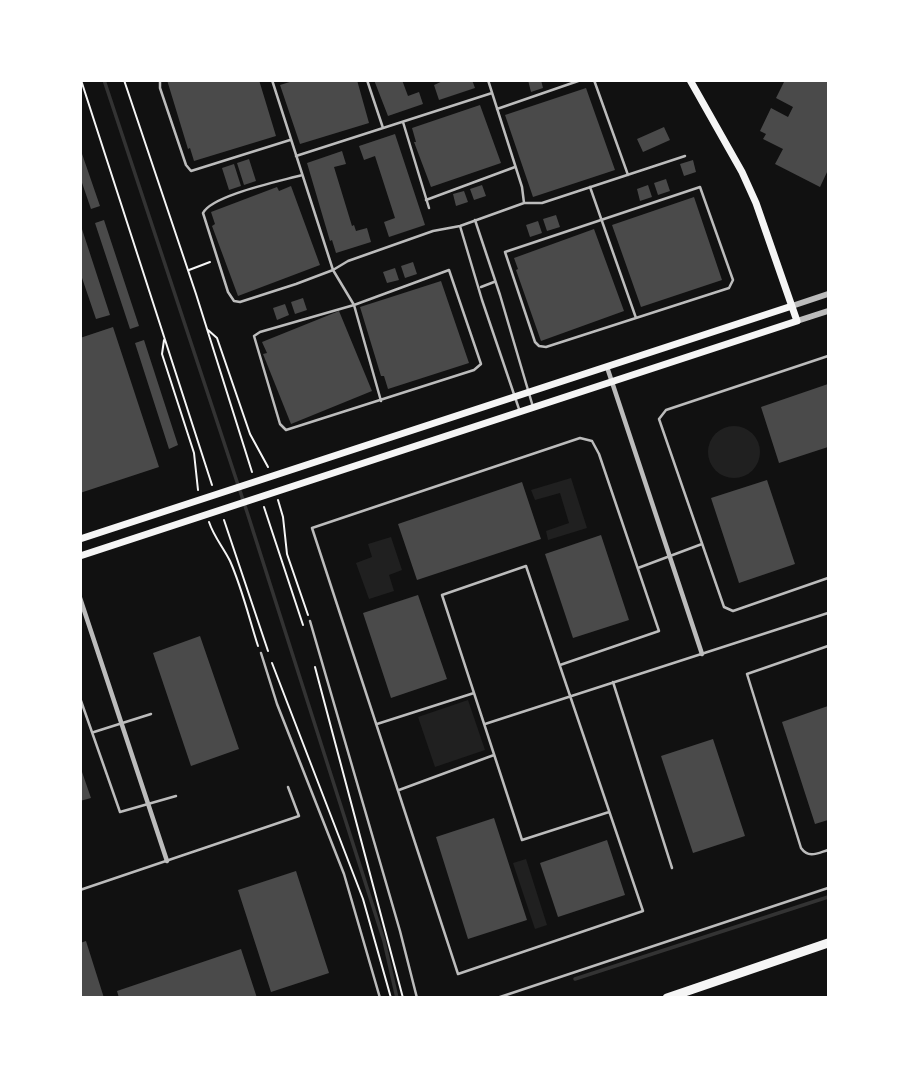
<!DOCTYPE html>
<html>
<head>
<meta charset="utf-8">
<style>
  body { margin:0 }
  #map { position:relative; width:909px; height:1078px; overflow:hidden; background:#111; font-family:Raleway,sans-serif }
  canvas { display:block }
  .frame { position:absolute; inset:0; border:82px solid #fff; pointer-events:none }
</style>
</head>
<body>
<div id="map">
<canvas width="909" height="1078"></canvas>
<div class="frame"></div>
</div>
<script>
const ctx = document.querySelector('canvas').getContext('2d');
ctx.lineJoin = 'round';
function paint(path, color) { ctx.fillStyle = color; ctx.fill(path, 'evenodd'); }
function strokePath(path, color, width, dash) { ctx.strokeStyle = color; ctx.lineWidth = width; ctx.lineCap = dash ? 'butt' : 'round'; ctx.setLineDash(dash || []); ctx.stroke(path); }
paint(new Path2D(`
  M708 452a26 26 0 1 1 52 0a26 26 0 1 1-52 0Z
  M571,478l16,50 -39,12 -2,-9 23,-8 -9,-30 -25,7 -4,-10z
  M391,537l11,33 -13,5 5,16 -25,8 -13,-36 16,-6 -4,-13z
  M468,700l17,50 -50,17 -17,-50z
  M526,859l21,66 -12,4 -22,-66z`), '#202020');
strokePath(new Path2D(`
  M104,80l144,435 136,426 13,57
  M575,979l253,-82`), '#333', 3.5);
paint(new Path2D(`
  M167,80h92l17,56 -82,25 -4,-13 -2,1z
  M296,80h61l12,43 -69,21 -20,-59z
  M374,80h28l6,16 11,-4 4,12 -35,12z
  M445,80h27l3,8 -36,12 -5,-15z
  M528,80h13l2,8 -12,4z
  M785,80h43v90l-8,17 -45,-23 8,-15 -20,-10 3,-5 -6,-3 11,-23 17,9 5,-10 -17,-9z
  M586,88l29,82 -82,27 -28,-82z
  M480,105l21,58 -70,24 -17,-45h2l-4,-14z
  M664,127l6,13 -27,12 -6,-13z
  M395,134l30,91 -36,12 -5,-15 11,-4 -20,-62 -11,4 -5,-14z
  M80,148l20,58 -9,3 -11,-32z
  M342,151l4,13 -12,3 18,59 2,-1 2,6 11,-3 4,14 -35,11 -4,-13 -2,1 -23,-78z
  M249,159l7,22 -12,4 -7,-22z
  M693,160l3,12 -12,4 -4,-12z
  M234,164l7,22 -12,4 -7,-22z
  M666,179l4,12 -12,4 -4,-12z
  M482,185l4,11 -12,4 -4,-11z
  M648,185l4,12 -12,4 -3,-12z
  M291,186l29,79 -82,31 -26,-70 3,-2 -4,-12 66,-25 2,4z
  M464,191l4,11 -12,4 -3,-12z
  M694,197l28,83 -81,27 -29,-82z
  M556,215l4,12 -13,4 -4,-12z
  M104,220l35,106 -9,3 -35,-106z
  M538,221l4,12 -12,4 -4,-12z
  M81,226l29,89 -14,4 -16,-47z
  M594,229l30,82 -83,30 -25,-71 2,-1 -4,-11z
  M413,262l4,12 -12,4 -4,-12z
  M395,268l4,12 -12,3 -4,-11z
  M441,281l28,82 -81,26 -4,-13h-3l-21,-69z
  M303,298l4,12 -12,4 -4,-12z
  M285,304l4,11 -12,5 -4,-12z
  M339,311l33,80 -81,33 -28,-70 4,-1 -5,-11z
  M113,327l46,140 -79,26v-155z
  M144,340l34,105 -9,4 -34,-106z
  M828,384v63l-49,16 -18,-56z
  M767,480l28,84 -56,19 -28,-85z
  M522,482l19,57 -124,41 -19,-56z
  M601,535l28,85 -56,18 -28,-84z
  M418,595l29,84 -56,19 -28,-85z
  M200,636l39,113 -48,17 -38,-113z
  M828,706v114l-13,4 -33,-102z
  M713,739l32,97 -52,17 -32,-97z
  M81,769l10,29 -11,3v-31z
  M494,818l33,102 -59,19 -32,-102z
  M607,840l18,55 -67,22 -18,-54z
  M296,871l33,102 -58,19 -33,-102z
  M86,941l18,57h-24v-55z
  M241,949l16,49h-138l-2,-7z`), '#4a4a4a');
strokePath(new Path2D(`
  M81,80l131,405
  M124,80l72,214 56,178
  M189,270l21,-8
  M208,330l9,8 33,96 18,33
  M164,340l-2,14 32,99 4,37
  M278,500l5,17 4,37 21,61
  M264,507l39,118
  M224,520l44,131
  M209,522c5,15 14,25 21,39 12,27 19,57 28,85
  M272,663l91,236 28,99
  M315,667l88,331`), '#f5f5f5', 2);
strokePath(new Path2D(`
  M160,80v8l26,77 5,6 99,-31
  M272,80l61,190 21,35 27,96
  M367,80l16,48
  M488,80l34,107 2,16
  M594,80l34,95
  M497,109l84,-29
  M403,122l26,86
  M296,156l196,-63
  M302,175c-21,6 -90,20 -99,38l25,79 6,9 6,1 56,-18 37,-14 15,-9 85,-30 27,-5 64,-23h18l143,-47
  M590,187l46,131
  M700,187l33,93 -4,8 -183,59 -7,-1 -4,-4 -30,-90z
  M426,200l89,-33
  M475,220l25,75 33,112
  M460,226l22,74 37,109
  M449,270l32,94 -7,6 -188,60 -6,-6 -26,-88 6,-4 94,-27z
  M481,287l13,-5
  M828,356l-162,54 -7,9 65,188 9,4 95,-33
  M638,568l64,-24
  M310,621l90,310 17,67
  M828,646l-81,28 54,174c8,11 17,5 27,2
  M261,653l16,51 67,170 36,124
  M560,665l99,-34 -60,-177 -7,-13 -12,-3 -268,90 146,446 185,-63c-39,-115 -78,-230 -117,-345l-84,29 80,245 87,-28
  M613,682l59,186
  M80,698l40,114 56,-16
  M377,724l97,-31
  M485,724l343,-111
  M94,732l57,-18
  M399,790l95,-35
  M80,890l219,-74 -11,-29
  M497,998l331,-110`), '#bcbcbc', 2.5);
strokePath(new Path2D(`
  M607,367l95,287
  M80,598l87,263`), '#bcbcbc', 4.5);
strokePath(new Path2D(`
  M792,306l36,-12
  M797,321l31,-10`), '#bcbcbc', 6);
strokePath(new Path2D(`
  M80,539l712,-233
  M80,556l717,-235 -41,-118 -14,-31 -52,-92`), '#f5f5f5', 7);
strokePath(new Path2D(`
  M667,998l161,-55`), '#f5f5f5', 9);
</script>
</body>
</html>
